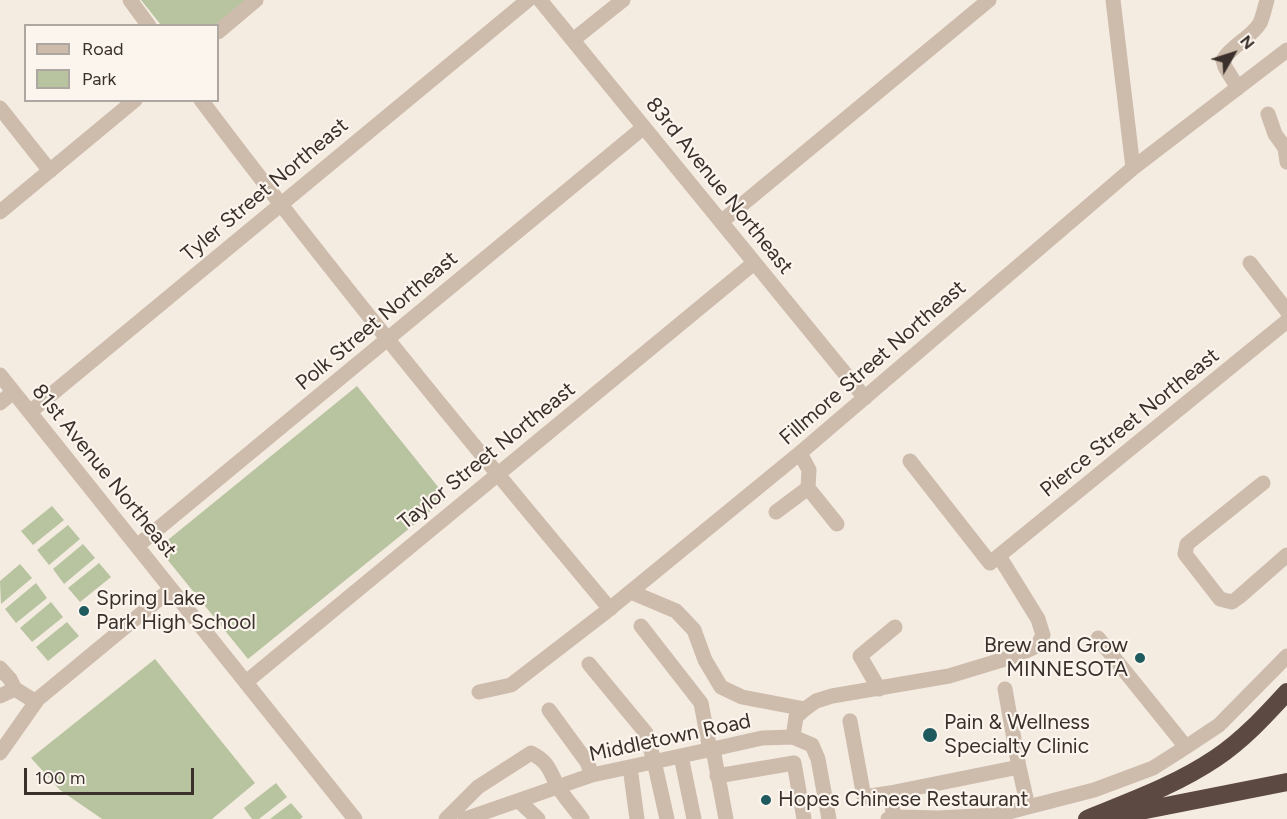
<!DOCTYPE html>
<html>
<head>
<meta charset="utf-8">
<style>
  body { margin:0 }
  #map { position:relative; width:1287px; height:819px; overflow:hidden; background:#f4ebe1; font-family:Figtree,sans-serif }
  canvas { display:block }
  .legend { position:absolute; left:24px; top:24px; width:195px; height:78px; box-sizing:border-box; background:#fbf5ee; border:2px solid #aea6a0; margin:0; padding:8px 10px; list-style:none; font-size:18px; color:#3b302b }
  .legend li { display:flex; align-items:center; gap:12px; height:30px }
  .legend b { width:30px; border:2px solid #aea6a0 }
  .north { position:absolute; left:1203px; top:24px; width:60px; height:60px; -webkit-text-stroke:4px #fbf5ee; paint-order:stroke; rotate:51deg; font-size:16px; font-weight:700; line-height:24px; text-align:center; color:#3b302b }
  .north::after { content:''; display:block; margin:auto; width:21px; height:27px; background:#3b302b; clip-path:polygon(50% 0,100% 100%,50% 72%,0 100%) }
  .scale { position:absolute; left:24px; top:768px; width:170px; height:27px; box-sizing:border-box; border:3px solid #3b302b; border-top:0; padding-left:8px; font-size:18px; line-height:21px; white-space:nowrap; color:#3b302b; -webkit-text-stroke:4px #fbf5ee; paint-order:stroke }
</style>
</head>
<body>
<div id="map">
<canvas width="1287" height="819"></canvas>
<ul class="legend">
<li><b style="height:8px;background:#cdbbac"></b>Road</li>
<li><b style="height:16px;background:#b8c4a0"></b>Park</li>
</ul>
<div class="north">N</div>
<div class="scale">100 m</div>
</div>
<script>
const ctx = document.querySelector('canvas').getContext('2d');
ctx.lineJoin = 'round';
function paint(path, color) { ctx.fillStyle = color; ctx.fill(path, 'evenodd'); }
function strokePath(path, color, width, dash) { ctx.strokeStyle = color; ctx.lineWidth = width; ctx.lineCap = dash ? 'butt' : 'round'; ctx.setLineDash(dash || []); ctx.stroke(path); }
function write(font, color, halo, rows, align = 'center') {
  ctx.font = font + ' Figtree,sans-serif'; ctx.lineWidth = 4.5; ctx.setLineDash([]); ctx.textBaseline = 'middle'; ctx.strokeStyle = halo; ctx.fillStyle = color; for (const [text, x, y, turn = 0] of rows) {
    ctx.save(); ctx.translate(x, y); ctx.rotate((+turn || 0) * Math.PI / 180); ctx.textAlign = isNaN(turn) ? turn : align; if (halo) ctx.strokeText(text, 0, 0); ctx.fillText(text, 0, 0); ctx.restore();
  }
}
paint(new Path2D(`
  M141,0h107l-30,26 -57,-1z
  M357,386l90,112 -199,161 -90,-111z
  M52,506l12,14 -31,25 -12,-14z
  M68,525l12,14 -31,26 -12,-15z
  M83,544l12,14 -31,26 -11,-15z
  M99,563l12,14 -31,25 -12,-14z
  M20,564l12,14 -31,26 -1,-23z
  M36,583l11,15 -31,25 -11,-14z
  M51,602l12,15 -31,25 -12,-14z
  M67,622l12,14 -31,25 -12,-14z
  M155,659l100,124 -43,36h-110l-42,-29 -29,-32z
  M276,783l11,14 -28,22h-7l-8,-11z
  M291,803l12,14 -3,2h-30z`), '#b8c4a0');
strokePath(new Path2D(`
  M130,0l19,26
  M540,0l325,398
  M1113,0l20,168
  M218,32l38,-32
  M573,40l50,-40
  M1238,88l-13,-21 -2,-7c9,-15 28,-22 37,-37 3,-7 5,-16 7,-23
  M201,100c131,174 269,342 409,509
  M0,108l50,63
  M1268,114l7,20 10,14 2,14
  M0,212l135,-112
  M721,222l268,-222
  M1250,263l37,48
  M0,375l355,444
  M0,403l13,-11
  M30,412l498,-412
  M800,453l9,17 -1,18 29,36
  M910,461l80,102 297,-242
  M1263,483l-76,61 -2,10 35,45 12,3 7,-5 48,-42
  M776,512l32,-24
  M137,546l507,-419
  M631,592l45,19 18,19 11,30 16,27 21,10 63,12 11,-8 16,-5 117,-20 66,-20 22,-10 6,-11 -5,-16 -39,-63
  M641,626l60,77 9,47
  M1098,638l88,109
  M589,664l57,69 8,28 13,58
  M0,668l10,11 5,10 21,13
  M246,682l508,-419
  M879,689l-19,-33 35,-29
  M1005,689l14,78
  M479,692l32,-7 96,-74 193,-158 333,-285 154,-118
  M0,696l15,-7
  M549,710l38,52 5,13
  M850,721l14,76 26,-4
  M793,737l3,-20 9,-8
  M713,749l13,70
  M0,753l38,-54 133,-110
  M681,756l13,63
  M630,767l7,52
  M717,776l77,-13 10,56
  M519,801l19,18
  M894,818l-4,-25 129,-26 9,40
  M446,819l32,-32 53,-34c18,9 18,17 27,34 7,11 16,21 24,32
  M465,819l127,-44 121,-26 49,-11 31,-1 19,8 6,14 11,60
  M888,819l10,-2 40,1 59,-3 97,-25 59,-22 33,-21 33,-22 68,-69`), '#cdbbac', 15);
strokePath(new Path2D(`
  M1115,816l172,-34
  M1087,819c44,-18 89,-34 129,-61 27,-18 49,-42 71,-66`), '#5c4a42', 18);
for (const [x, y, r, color] of [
  [84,611,6,"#1f5a5e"],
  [1140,658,6,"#1f5a5e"],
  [930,735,8,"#1f5a5e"],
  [766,800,6,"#1f5a5e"]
]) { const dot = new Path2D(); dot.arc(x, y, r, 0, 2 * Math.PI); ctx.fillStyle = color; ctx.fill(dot); strokePath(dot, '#fbf5ee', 2); }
write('21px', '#3b302b', '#fbf5ee', [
  ["83rd Avenue Northeast",719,186,51],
  ["Tyler Street Northeast",265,190,-40],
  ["Polk Street Northeast",377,321,-40],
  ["Fillmore Street Northeast",873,363,-41],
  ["Pierce Street Northeast",1130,423,-39],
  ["Taylor Street Northeast",487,456,-39],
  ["81st Avenue Northeast",104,471,51],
  ["Middletown Road",670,738,-12]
]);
write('21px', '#3b302b', '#fbf5ee', [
  ["Spring Lake",96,599],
  ["Park High School",96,623],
  ["Brew and Grow",1128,646,"right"],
  ["MINNESOTA",1128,670,"right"],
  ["Pain & Wellness",944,723],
  ["Specialty Clinic",944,747],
  ["Hopes Chinese Restaurant",778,800]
], 'left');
</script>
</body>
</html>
